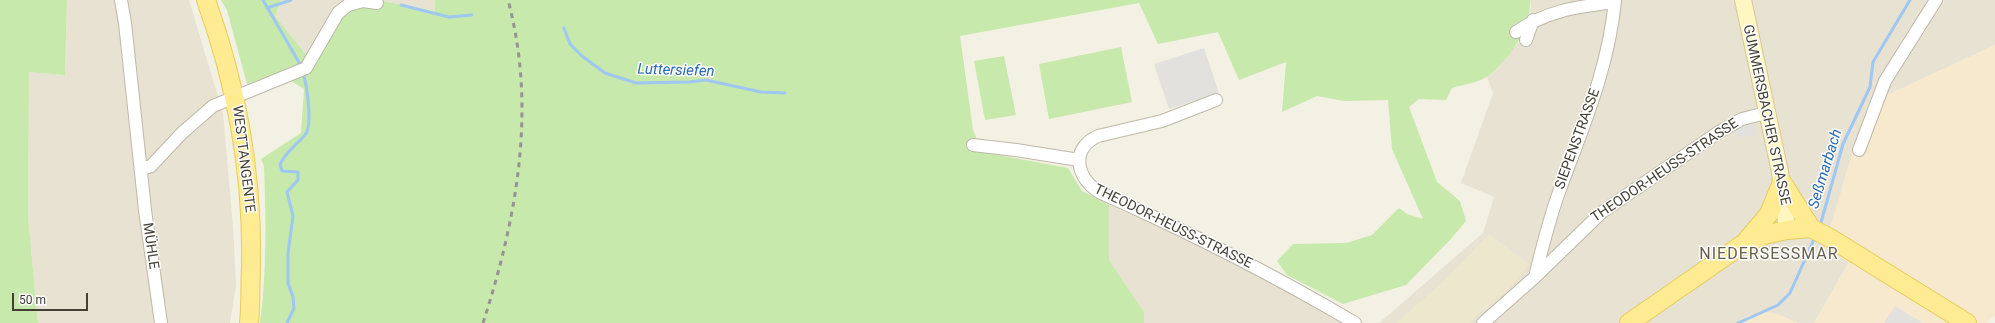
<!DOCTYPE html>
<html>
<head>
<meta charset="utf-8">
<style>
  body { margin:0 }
  #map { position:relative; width:1995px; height:323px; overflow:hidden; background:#f3f0e4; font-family:Roboto,sans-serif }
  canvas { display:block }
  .scale { position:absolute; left:12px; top:293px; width:76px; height:18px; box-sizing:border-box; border:2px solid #454034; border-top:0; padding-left:5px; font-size:12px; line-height:14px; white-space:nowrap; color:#454034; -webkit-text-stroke:3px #fff; paint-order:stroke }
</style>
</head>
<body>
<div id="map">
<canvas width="1995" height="323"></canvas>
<div class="scale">50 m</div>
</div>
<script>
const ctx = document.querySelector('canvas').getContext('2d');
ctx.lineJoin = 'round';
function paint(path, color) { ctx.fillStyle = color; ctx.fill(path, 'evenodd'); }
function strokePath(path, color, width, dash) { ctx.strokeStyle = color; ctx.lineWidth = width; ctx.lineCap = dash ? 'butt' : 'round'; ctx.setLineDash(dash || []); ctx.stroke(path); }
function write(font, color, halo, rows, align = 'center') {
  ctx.font = font + ' Roboto,sans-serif'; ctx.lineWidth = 3; ctx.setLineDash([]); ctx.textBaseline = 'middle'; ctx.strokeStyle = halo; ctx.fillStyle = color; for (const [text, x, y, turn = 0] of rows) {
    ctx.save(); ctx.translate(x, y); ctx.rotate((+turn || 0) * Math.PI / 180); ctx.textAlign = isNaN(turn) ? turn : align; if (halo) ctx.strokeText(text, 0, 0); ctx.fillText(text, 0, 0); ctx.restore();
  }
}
paint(new Path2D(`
  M67,0h122l34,113 10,114 3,58 -6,38h-192l-10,-107 1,-144 36,3z
  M281,0h75l-48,57 -33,-41z
  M377,0h58l1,11z
  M1530,0h465v45l-127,59 -26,83 7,75 -35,61h-16l-21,-9 -27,1 -13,8h-358l104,-90 11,-36 -33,-14 32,-90 -6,-16 32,-35 12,-31z
  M1109,205l126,56 106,62h-197v-11l-35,-52z`), '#e7e2d2');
paint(new Path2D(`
  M1995,45v270l-9,8h-172l35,-60 -25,-16 44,-143z
  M1764,312l13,2 21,9h-61l13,-8z`), '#f6e9ce');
paint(new Path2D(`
  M1489,234l40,30 -16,21 -44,38h-73l51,-45z`), '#ece7cd');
paint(new Path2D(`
  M0,0h67l-2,75 -36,-3 -1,144 10,107h-38z
  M221,0h60l-6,16 33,41 43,-56 26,-1 58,11v-11h1095c2,28 -21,59 -42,76 -7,6 -27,9 -36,12l-6,12 -27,-1 -10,8 28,75 23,19 6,20 -16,19 -44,45 -63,19 -56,-29 -10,-14 16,-17 53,-1 26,-8 27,-27 8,6 16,5 -31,-70 -4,-49 -44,1 -27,-5 -35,16 4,-50 -47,18 -21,-48 -60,12 -19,-41 -179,33 13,94 9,22 86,16 14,23 27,14v55l35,52v11h-884c7,-52 6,-105 4,-157l-3,-7 40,-26 3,-44 -25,-16 -32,11 -20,-74z
  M1121,47l11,55 -83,17 -10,-55z
  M1004,56l12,59 -31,5 -11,-59z`), '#c7e9ab');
paint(new Path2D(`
  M1204,48l15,45 -50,16 -15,-45z
  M1755,124l2,10 -18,4 -7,-9z
  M1895,306l28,17h-39z`), '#e3e1dd');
strokePath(new Path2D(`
  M263,0l38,66
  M401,5l48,12 23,-2
  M267,8l24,-8
  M564,28l6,16 12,12 23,17 31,10 53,-1 17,-2 55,12 24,1
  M1820,226l23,-82 27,-57 3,-25 37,-62
  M287,323l7,-15 -1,-11 -5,-14v-30l5,-37 -6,-24 11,-12v-8l-16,-1 -2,-7c6,-12 16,-19 25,-29 8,-9 2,-50 -2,-62
  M1738,323l40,-18 12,-12 25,-56`), '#9ec7f2', 3);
const minor = new Path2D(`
  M121,0l4,23 20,187 16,113
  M1516,32c32,-22 61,-25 99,-30
  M1526,40l7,-20
  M1216,100l-54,21 -64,15c-28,13 -22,41 1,56 88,39 173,82 256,131
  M973,145l43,5 63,10
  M1859,150l26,-69 51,-81
  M142,169l9,-3 31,-33 31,-27 93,-38 32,-55 10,-8 15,-4 14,2
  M1535,277c7,-29 14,-57 24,-85 23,-63 50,-124 56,-192
  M1483,323l52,-46 67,-65 117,-80 23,-13 24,-6`);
const secondary = new Path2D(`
  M1743,0l37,172 7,58`);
const primary = new Path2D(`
  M206,0c31,86 47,176 45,268 -1,18 0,37 -2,55
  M1782,182l29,46
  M1746,241l23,-27 13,-32
  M1629,323l114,-79 21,-9 23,-5 24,-2 19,10 137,85`);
strokePath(minor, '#beb8a7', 14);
strokePath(secondary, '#d4c992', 18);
strokePath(primary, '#e7cc5e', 20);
strokePath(minor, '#fff', 12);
strokePath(secondary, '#fff6c2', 16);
strokePath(primary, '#ffeb91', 18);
strokePath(new Path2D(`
  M483,323c34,-105 54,-215 25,-323`), '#949494', 3, [5, 5]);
write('14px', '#454034', '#fff', [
  ["GUMMERSBACHER STRASSE",1766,115,78],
  ["SIEPENSTRASSE",1578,139,-70],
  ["WESTTANGENTE",243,159,83],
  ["THEODOR-HEUSS-STRASSE",1665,171,-34],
  ["THEODOR-HEUSS-STRASSE",1173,227,26],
  ["MÜHLE",150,246,82]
]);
write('italic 15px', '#2a6bb3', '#fff', [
  ["Luttersiefen",676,71,2],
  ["Seßmarbach",1826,169,-73]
]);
ctx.letterSpacing = '1px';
write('16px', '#685f4b', '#fff', [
  ["NIEDERSESSMAR",1769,255]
]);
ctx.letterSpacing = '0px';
</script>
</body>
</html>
